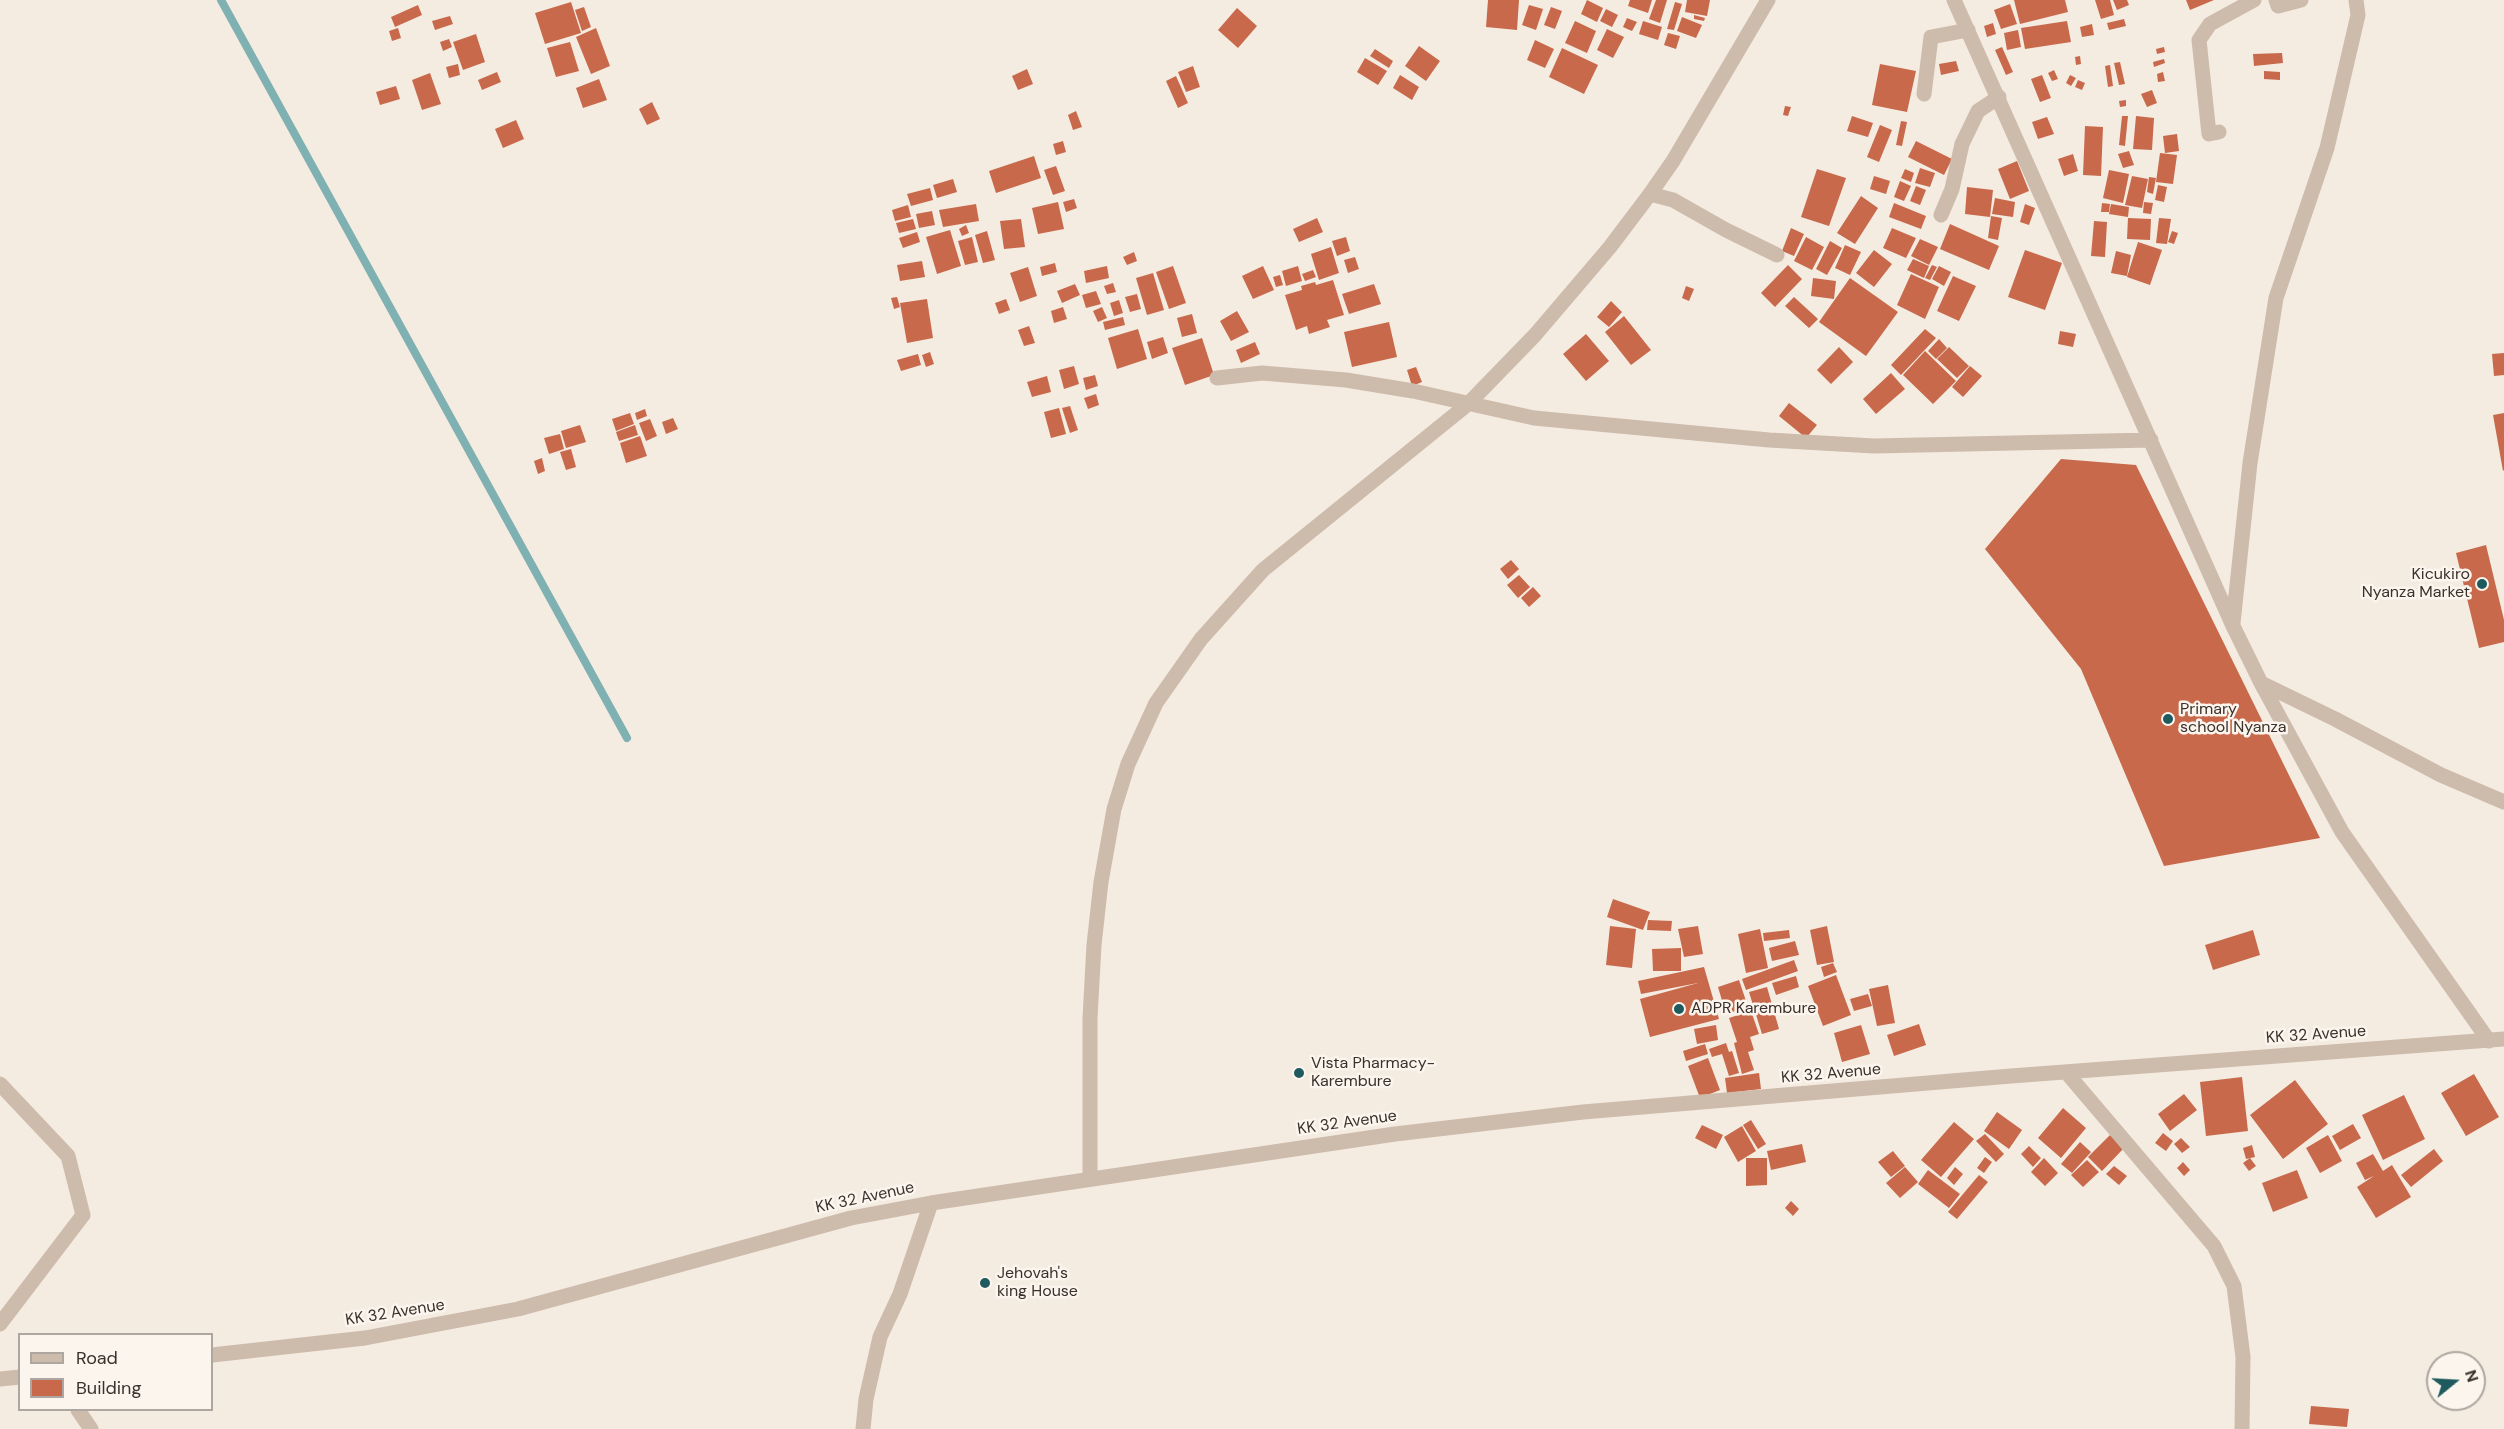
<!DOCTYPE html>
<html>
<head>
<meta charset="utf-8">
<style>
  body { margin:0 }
  #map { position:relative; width:2504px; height:1429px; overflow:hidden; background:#f4ebe1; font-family:"DM Sans",sans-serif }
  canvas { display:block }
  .legend { position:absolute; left:18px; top:1333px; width:195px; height:78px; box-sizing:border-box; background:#fbf5ee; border:2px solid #aea6a0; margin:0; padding:8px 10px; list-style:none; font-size:18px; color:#3b302b }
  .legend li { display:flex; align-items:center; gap:12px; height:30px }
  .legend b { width:30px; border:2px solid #aea6a0 }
  .north { position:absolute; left:2426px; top:1351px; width:60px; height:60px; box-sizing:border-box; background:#fbf5ee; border:2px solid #aea6a0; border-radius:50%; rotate:72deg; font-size:16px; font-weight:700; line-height:24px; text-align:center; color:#3b302b }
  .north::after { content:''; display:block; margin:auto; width:21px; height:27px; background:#1f5a5e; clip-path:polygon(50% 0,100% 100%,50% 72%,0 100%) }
</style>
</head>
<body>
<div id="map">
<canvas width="2504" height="1429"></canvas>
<ul class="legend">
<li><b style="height:8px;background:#cdbbac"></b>Road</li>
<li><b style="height:16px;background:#c8694b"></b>Building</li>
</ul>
<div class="north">N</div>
</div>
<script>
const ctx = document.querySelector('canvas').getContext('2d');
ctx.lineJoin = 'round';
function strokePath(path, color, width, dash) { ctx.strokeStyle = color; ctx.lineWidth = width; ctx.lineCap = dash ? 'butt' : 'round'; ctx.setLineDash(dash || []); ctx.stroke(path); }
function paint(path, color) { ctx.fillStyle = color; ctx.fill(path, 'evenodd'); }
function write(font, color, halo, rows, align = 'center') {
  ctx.font = font + ' "DM Sans",sans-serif'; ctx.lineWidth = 5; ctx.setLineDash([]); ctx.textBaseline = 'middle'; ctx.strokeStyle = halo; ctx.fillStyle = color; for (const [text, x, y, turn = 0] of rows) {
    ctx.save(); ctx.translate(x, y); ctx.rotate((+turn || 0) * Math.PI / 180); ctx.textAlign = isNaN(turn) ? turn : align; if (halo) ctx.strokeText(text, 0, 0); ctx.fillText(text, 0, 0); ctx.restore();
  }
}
strokePath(new Path2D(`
  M221,0l406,738`), '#7fb0b2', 8);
paint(new Path2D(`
  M1488,0h31l-2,30 -31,-3z
  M1587,0l16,8 -6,14 -16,-8z
  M1630,0h22l-4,13 -20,-7z
  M1656,0h11l-7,23 -11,-4z
  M1687,0h23l-3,16 -22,-4z
  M2014,0h51l3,12 -48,12z
  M2095,0h15l4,15 -13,4z
  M2113,0h14l2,5 -12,5z
  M2186,0h28l-24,10z
  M571,2l10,31 -36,11 -10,-31z
  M1675,2l7,2 -8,26 -7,-1z
  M2010,4l7,20 -16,5 -7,-19z
  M418,5l4,10 -27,12 -4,-10z
  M1529,5l14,4 -7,21 -14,-5z
  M584,7l7,20 -9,4 -7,-21z
  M1551,7l11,4 -7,18 -11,-4z
  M1237,8l20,18 -19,22 -20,-18z
  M1606,9l12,6 -6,12 -12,-6z
  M1694,15l11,3 -1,3 -10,-2z
  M450,16l3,8 -18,6 -3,-9z
  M1682,17l20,8 -6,13 -19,-7z
  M1627,18l10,4 -5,9 -9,-4z
  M2124,19l2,7 -17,4 -2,-7z
  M1575,21l21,10 -9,22 -22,-10z
  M1643,21l19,6 -4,13 -19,-6z
  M2067,21l4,21 -46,7 -4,-21z
  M1993,23l3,11 -9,3 -3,-11z
  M2092,24l2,11 -12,2 -2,-10z
  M398,28l3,10 -9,3 -3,-10z
  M596,28l14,38 -19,8 -15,-37z
  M1607,29l17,8 -11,21 -16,-8z
  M2018,30l3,17 -14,3 -3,-17z
  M1668,33l12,3 -4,13 -12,-4z
  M476,34l9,28 -22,8 -10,-28z
  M449,39l3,8 -9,4 -3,-9z
  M1535,40l19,9 -9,19 -18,-8z
  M570,42l9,29 -23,6 -9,-29z
  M1419,46l21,15 -14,20 -21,-15z
  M2002,47l11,25 -7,3 -11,-25z
  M2164,47l1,5 -8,2 -1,-5z
  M1562,48l36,17 -14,29 -35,-17z
  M1375,49l18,12 -4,7 -19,-12z
  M2282,53l1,10 -29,3 -1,-12z
  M2080,56l1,8 -5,1 -1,-8z
  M1365,58l22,13 -9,14 -21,-13z
  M2164,59l1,4 -11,4 -1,-5z
  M1956,61l3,10 -18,4 -2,-11z
  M2120,62l5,22 -6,1 -5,-22z
  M458,64l2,11 -11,3 -3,-11z
  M1880,64l36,7 -9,41 -35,-7z
  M2110,65l3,21 -5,1 -3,-21z
  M1193,66l7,21 -14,5 -8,-20z
  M1027,69l6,15 -15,6 -6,-14z
  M2054,70l4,9 -6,2 -4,-8z
  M2264,71l16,1v8l-16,-1z
  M497,72l4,10 -19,8 -4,-10z
  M2163,72l2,9 -7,1 -1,-8z
  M430,73l11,31 -19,6 -10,-30z
  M1400,75l19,12 -7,13 -19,-12z
  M2042,75l9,23 -11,4 -9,-23z
  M2070,75l6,3 -5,8 -5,-3z
  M1176,76l12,27 -10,5 -12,-27z
  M599,79l8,21 -24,8 -7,-20z
  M2078,80l7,3 -3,7 -7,-3z
  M396,86l4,13 -20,6 -4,-13z
  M2152,90l5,13 -10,4 -6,-13z
  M2126,100v6l-6,1 -1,-6z
  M652,102l8,17 -13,6 -8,-16z
  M1785,106l6,1 -3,9 -5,-1z
  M1076,111l6,16 -9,3 -5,-15z
  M1852,116l21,7 -5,14 -21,-6z
  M2122,116h6l-3,30 -6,-1z
  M2136,116l18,2 -2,32 -19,-1z
  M2047,117l7,17 -16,5 -6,-17z
  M516,120l8,19 -21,9 -8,-19z
  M1901,121l6,1 -5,24 -6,-1z
  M1880,125l12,5 -13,32 -12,-5z
  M2085,126l18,1 -2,49 -18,-1z
  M2177,134l2,17 -14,2 -2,-17z
  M1063,141l3,11 -10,3 -3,-11z
  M1916,141l36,18 -8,16 -36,-18z
  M2129,151l5,14 -11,3 -5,-14z
  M2160,153l17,2 -4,29 -17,-2z
  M2073,154l5,17 -14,5 -6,-17z
  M1034,156l7,22 -45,15 -7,-22z
  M2017,161l12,30 -19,8 -12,-30z
  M1056,166l9,25 -12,4 -9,-25z
  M1920,168l15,5 -5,14 -15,-4z
  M1817,169l29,9 -17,48 -28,-9z
  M1905,169l9,4 -3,9 -10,-4z
  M2109,170l20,4 -6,29 -20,-5z
  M1874,176l16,5 -4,13 -16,-5z
  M2132,176l16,3 -6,29 -17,-3z
  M2149,177l7,1 -3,16 -6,-2z
  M953,179l4,13 -20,6 -4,-13z
  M1900,181l11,5 -7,15 -10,-4z
  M2158,185l9,2 -3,15 -9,-2z
  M1916,186l10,4 -6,15 -10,-4z
  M1967,187l26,3 -3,27 -25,-3z
  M930,188l3,12 -22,6 -4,-12z
  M1861,196l17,12 -23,36 -18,-11z
  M1995,198l20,4 -2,15 -21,-3z
  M1074,199l3,9 -11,4 -3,-10z
  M1058,202l6,27 -26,5 -6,-26z
  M2144,202l9,1 -2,11 -8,-1z
  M1894,203l32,13 -5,13 -32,-12z
  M2102,203l8,1 -1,8h-8z
  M976,204l3,17 -36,6 -4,-17z
  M2025,204l10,4 -6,17 -9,-3z
  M2111,204l18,3 -1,10 -19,-3z
  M908,205l3,12 -16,4 -3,-11z
  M932,211l3,14 -16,3 -3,-14z
  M1991,216l11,2 -4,22 -10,-2z
  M1317,218l6,14 -24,10 -6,-13z
  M2128,218l23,1 -1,21 -23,-1z
  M2159,218l12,1 -4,25 -11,-1z
  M913,219l3,10 -17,4 -3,-10z
  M1021,219l4,28 -21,2 -4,-28z
  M2094,221l13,1 -2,35 -14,-1z
  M1950,224l49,22 -10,24 -49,-21z
  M966,225l3,8 -7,3 -3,-7z
  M1791,228l13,6 -10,22 -12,-5z
  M1892,228l24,10 -10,20 -23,-10z
  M950,230l11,36 -24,8 -11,-37z
  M987,231l8,29 -12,3 -8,-28z
  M2172,231l6,2 -4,11 -6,-2z
  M917,232l3,10 -17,6 -4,-10z
  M972,237l6,25 -13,3 -7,-24z
  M1346,237l4,14 -13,5 -5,-15z
  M1806,237l18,10 -12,23 -18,-9z
  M1920,239l18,8 -9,18 -18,-9z
  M1830,241l12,7 -15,27 -11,-6z
  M2138,242l24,8 -12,35 -23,-8z
  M1845,245l16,7 -11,23 -15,-7z
  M1331,247l8,26 -20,7 -8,-26z
  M1874,250l18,14 -18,23 -18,-14z
  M2025,250l37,13 -17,47 -37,-13z
  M2116,251l15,4 -4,21 -16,-3z
  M1134,252l3,9 -10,4 -4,-8z
  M1355,257l4,12 -11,4 -4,-13z
  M1913,259l16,7 -5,12 -17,-8z
  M922,261l3,16 -25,4 -3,-16z
  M1055,263l2,9 -15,4 -2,-9z
  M1788,265l14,14 -27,28 -14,-14z
  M1932,265l5,2 -7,13 -5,-2z
  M1107,266l2,12 -23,5 -2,-12z
  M1173,266l13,37 -17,6 -13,-37z
  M1263,266l11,24 -21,9 -11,-23z
  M1298,266l4,15 -16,5 -4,-15z
  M1939,266l12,6 -7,14 -12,-7z
  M1028,267l9,29 -17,6 -10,-29z
  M1313,270l3,7 -11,4 -3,-7z
  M1153,273l11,37 -17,5 -11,-37z
  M1911,274l28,13 -14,32 -28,-14z
  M1280,275l3,10 -7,2 -3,-10z
  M1953,276l23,10 -17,35 -22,-10z
  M1813,278l23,3 -2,18 -23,-3z
  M1850,278l48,34 -32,44 -47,-34z
  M1333,280l11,35 -17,5 3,7 -21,7 -2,-8 -11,4 -11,-35 17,-5 -1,-4 14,-4 1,3z
  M1113,283l3,9 -9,2 -3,-8z
  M1075,284l5,11 -18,8 -5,-12z
  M1374,284l7,20 -32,10 -7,-20z
  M1686,286l8,3 -5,12 -7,-3z
  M1096,291l5,13 -15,4 -4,-13z
  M1137,294l4,15 -11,3 -5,-15z
  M897,297l3,10 -6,2 -3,-11z
  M1794,297l24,22 -9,9 -24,-22z
  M927,299l6,39 -26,5 -7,-40z
  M1006,299l4,11 -11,4 -4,-11z
  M1119,300l4,13 -9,3 -4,-13z
  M1611,301l11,11 -13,15 -12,-10z
  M1063,307l4,12 -13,4 -3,-12z
  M1102,307l5,11 -9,4 -5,-11z
  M1237,311l12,21 -18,9 -11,-20z
  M1192,314l5,19 -15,4 -5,-19z
  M1624,316l27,34 -20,15 -26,-33z
  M1123,317l2,8 -20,5 -2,-8z
  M1389,322l8,35 -45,10 -8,-35z
  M1029,326l6,17 -11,3 -6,-16z
  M1138,329l9,30 -30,10 -9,-31z
  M1925,329l11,9 -35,37 -10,-10z
  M2060,331l16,3 -3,13 -15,-3z
  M1586,334l23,27 -23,20 -23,-27z
  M1163,337l5,16 -16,6 -5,-17z
  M1202,338l12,37 -29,10 -13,-37z
  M1939,339l8,9 -11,11 -8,-8z
  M1255,342l5,12 -19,9 -5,-13z
  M1839,347l14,15 -22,22 -14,-14z
  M1949,347l20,19 -12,12 -20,-19z
  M1925,351l31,30 -23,23 -30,-29z
  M930,352l4,12 -8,3 -4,-12z
  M2504,353v22l-10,1 -2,-22z
  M918,354l3,11 -20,6 -4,-11z
  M1074,366l5,18 -15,5 -5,-19z
  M1970,366l12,10 -19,21 -11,-10z
  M1416,367l6,15 -10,4 -5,-16z
  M1891,373l14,16 -29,25 -13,-15z
  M1095,375l3,11 -12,4 -3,-12z
  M1047,376l4,16 -19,5 -5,-15z
  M1096,394l3,11 -11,4 -4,-11z
  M1789,403l28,22 -11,13 -27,-22z
  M1070,406l8,24 -8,3 -8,-25z
  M1059,408l7,26 -15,4 -7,-26z
  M645,409l2,7 -10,4 -2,-7z
  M630,413l4,11 -18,7 -4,-12z
  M2504,413v57l-1,1 -10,-56z
  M673,418l5,11 -12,5 -4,-12z
  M650,419l7,17 -11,5 -7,-18z
  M580,425l6,17 -20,6 -5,-17z
  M635,425l3,10 -19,6 -3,-9z
  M560,434l4,15 -15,5 -5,-16z
  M640,436l7,20 -21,7 -6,-20z
  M571,449l5,18 -10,3 -6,-18z
  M542,458l3,13 -7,3 -4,-13z
  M2061,459l75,6 184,373 -156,28 -83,-197 -96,-120z
  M2486,545l18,75v22l-25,6 -23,-95z
  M1511,560l8,9 -11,10 -8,-10z
  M1519,575l11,12 -12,11 -11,-13z
  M1533,587l8,9 -12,11 -8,-9z
  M1613,899l37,13 -7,18 -36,-13z
  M1648,920l24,1 -1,10 -24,-1z
  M1610,926l26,3 -4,39 -26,-3z
  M1698,926l5,28 -19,3 -6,-28z
  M1827,926l7,36 -17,3 -7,-35z
  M1760,929l8,39 -22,5 -8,-39z
  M1789,930l1,8 -26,3 -1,-8z
  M2253,930l7,25 -47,15 -8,-25z
  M1795,941l4,14 -27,6 -3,-13z
  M1681,948v23h-28l-1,-22z
  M1794,960l4,11 -52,19 -4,-11z
  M1833,963l4,9 -13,5 -3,-10z
  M1704,967l15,52 -69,18 -10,-38 58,-16 -57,11 -3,-13z
  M1836,975l15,40 -28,11 -15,-40z
  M1796,976l3,11 -23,8 -4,-12z
  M1739,980l9,27 -22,7 -8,-27z
  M1888,985l7,38 -18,3 -8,-37z
  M1767,987l12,42 -17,5 -13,-42z
  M1868,994l4,12 -18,5 -4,-12z
  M1751,1011l8,23 -9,3 4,13 -6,2 6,18 -12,4 -8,-31 3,-1 -8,-24z
  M1919,1024l7,21 -32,11 -7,-21z
  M1716,1025l2,15 -21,4 -3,-15z
  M1861,1025l9,29 -28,8 -8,-29z
  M1726,1043l3,9 3,-1 7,22 -10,3 -7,-22 -10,3 -3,-8z
  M1705,1044l3,10 -22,7 -3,-10z
  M1708,1058l12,32 -20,8 -12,-32z
  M1759,1073l2,16 -34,4 -2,-15z
  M2474,1074l25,43 -33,19 -25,-43z
  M2242,1077l6,54 -42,5 -6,-54z
  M2295,1080l33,44 -45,35 -33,-44z
  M2184,1094l13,16 -27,21 -12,-17z
  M2404,1095l21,44 -42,21 -21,-45z
  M2063,1108l23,20 -25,30 -23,-20z
  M1997,1112l25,18 -13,19 -25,-18z
  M1751,1120l15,24 -8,5 -15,-24z
  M1954,1122l20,17 -33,38 -20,-17z
  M2353,1124l8,14 -21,12 -8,-14z
  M1702,1125l21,10 -7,14 -21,-11z
  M1742,1126l14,25 -18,11 -14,-25z
  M2163,1133l10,8 -7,10 -11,-8z
  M1985,1134l19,20 -8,8 -20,-21z
  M2110,1135l14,13 -22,23 -14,-14z
  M2328,1135l14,26 -22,12 -14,-25z
  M2181,1138l9,9 -8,6 -8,-9z
  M2080,1142l11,10 -19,21 -11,-9z
  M1802,1144l4,18 -35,8 -4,-19z
  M2252,1145l3,12 -9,2 -3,-11z
  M2029,1146l12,12 -8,9 -12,-13z
  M2434,1149l9,12 -32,26 -10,-12z
  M1893,1151l12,15 -14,11 -13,-15z
  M2373,1154l10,17 9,-6 19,32 -35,21 -19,-31 17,-11 -9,4 -9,-17z
  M1985,1157l7,5 -8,11 -7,-5z
  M1746,1158h21v27l-21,1z
  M2044,1158l14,15 -13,13 -14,-14z
  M2250,1158l6,8 -7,5 -6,-8z
  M2087,1160l12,12 -16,15 -12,-12z
  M2183,1162l7,8 -6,6 -7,-8z
  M2114,1166l13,10 -8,9 -13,-11z
  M1905,1167l13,15 -18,16 -14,-15z
  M1955,1167l8,7 -9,11 -7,-7z
  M1928,1170l32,24 -11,14 -31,-24z
  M2297,1170l11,28 -35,14 -11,-29z
  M1979,1175l9,7 -31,37 -9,-7z
  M1791,1201l8,8 -6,7 -8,-8z
  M2311,1406l38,3 -2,18 -38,-3z`), '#c8694b');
strokePath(new Path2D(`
  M1954,0l279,626 28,57 81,149 147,209
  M2276,0l2,6 23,-6
  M1924,94l7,-57 37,-7
  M2219,132l-10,2 -10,-94 11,-16 44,-24
  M1650,194l23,6 53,30 51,25
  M1941,215l11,-26 10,-45 16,-33 21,-14
  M1217,378l45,-5 84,7 67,11 121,27 235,22 105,6 277,-6
  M2233,623l17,-160 26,-165 51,-150 31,-133 -2,-15
  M2261,683l74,36 106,56 63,27
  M2066,1072l148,174 20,40 9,71 -1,72
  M0,1084l68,72 15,59 -83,109
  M1090,1179v-161l4,-73 7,-63 13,-73 14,-45 28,-61 45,-64 62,-69 205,-166 67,-69 75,-88 40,-53 23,-33 95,-161
  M212,1355l153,-17 153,-29 333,-91 80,-15 464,-69 188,-22 428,-36 493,-37
  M0,1379l20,-2
  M78,1410l13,19
  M863,1429l3,-30 14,-62 20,-43 31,-91`), '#cdbbac', 15);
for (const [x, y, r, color] of [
  [2482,584,6,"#1f5a5e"],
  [2168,719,6,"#1f5a5e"],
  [1679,1009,6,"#1f5a5e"],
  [1299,1073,6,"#1f5a5e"],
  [985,1283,6,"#1f5a5e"]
]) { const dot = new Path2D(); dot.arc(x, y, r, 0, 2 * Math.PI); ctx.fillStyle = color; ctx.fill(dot); strokePath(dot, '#fbf5ee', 2); }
write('16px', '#3b302b', '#fbf5ee', [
  ["Kicukiro",2470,575,"right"],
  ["Nyanza Market",2470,593,"right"],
  ["Primary",2180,710],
  ["school Nyanza",2180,728],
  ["ADPR Karembure",1691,1009],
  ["Vista Pharmacy-",1311,1064],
  ["Karembure",1311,1082],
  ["Jehovah's",997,1274],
  ["king House",997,1292]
], 'left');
write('16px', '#3b302b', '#fbf5ee', [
  ["KK 32 Avenue",2316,1035,-4],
  ["KK 32 Avenue",1831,1074,-5],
  ["KK 32 Avenue",1347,1123,-8],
  ["KK 32 Avenue",865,1198,-12],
  ["KK 32 Avenue",395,1313,-9]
]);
</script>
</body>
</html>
